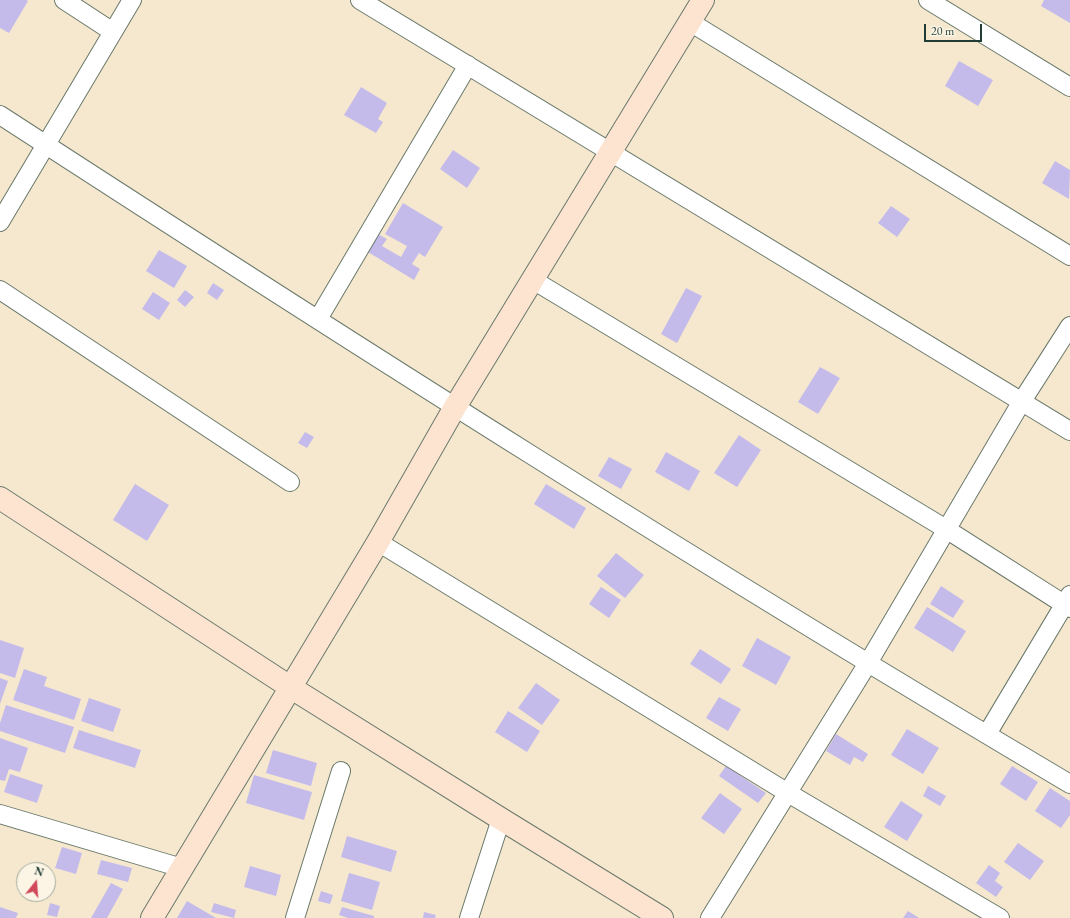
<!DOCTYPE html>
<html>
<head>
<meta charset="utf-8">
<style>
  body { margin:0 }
  #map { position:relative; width:1070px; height:918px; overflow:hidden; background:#f5e8cf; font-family:"EB Garamond",serif }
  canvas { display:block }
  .north { position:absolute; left:16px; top:862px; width:40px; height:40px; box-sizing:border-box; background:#fcf5e5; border:1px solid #a4ab9e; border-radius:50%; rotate:17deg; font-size:11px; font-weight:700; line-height:16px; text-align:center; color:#1f3d34 }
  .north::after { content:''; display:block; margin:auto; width:14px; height:18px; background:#d1495b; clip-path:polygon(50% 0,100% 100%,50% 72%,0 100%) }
  .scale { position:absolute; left:924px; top:24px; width:58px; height:18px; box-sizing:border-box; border:2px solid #1f3d34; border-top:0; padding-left:5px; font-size:12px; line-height:14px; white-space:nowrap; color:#1f3d34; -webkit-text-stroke:3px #fcf5e5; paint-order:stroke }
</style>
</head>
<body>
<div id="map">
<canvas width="1070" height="918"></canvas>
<div class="north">N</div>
<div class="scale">20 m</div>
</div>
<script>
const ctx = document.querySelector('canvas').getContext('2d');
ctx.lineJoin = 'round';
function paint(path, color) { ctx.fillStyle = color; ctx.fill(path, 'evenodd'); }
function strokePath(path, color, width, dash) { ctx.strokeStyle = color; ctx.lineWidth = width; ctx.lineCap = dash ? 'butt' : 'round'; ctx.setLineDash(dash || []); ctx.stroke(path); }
paint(new Path2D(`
  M0,0h26l2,1 -19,32 -9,-5z
  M1044,0h26v23l-29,-17z
  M959,61l34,19 -15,26 -33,-20z
  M361,87l26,16 -9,16 5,3 -7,11 -32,-18z
  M453,150l27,18 -13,20 -27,-19z
  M1055,161l15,9 -1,29 -27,-16z
  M403,203l40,24 -18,30 -6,-4 -7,11 8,5 -6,11 -51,-31 11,-17 13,7 -5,7 19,11 6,-11 -22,-12z
  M891,206l19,13 -13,18 -19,-14z
  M159,250l28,16 -13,22 -28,-17z
  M213,283l11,7 -7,10 -10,-7z
  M686,288l16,8 -25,47 -16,-9z
  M185,290l9,7 -9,10 -8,-7z
  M153,292l17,11 -11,17 -17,-11z
  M820,367l20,11 -22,36 -20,-12z
  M305,432l9,5 -7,11 -9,-5z
  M739,435l22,15 -24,37 -23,-14z
  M666,452l34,19 -11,20 -34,-19z
  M609,457l23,12 -11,20 -23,-13z
  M135,484l34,21 -22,36 -34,-21z
  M546,484l40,24 -12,21 -40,-25z
  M616,553l28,22 -19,23 -28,-22z
  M941,586l23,15 -11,17 -23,-14z
  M601,587l20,13 -12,18 -20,-14z
  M927,607l39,24 -13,21 -39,-24z
  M757,638l34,19 -15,28 -34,-19z
  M0,640l24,8 -9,30 -15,-5z
  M700,649l31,20 -10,15 -31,-20z
  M24,669l23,8 -3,9 37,13 -7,21 -61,-20z
  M0,678l8,3 -8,23z
  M536,683l24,17 -18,25 -24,-17z
  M719,697l22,12 -13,22 -22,-13z
  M89,698l32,11 -8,23 -32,-11z
  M6,705l68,22 -9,26 -65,-22v-8z
  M508,711l32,20 -13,21 -32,-20z
  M907,729l32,19 -16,26 -32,-19z
  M79,730l62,20 -6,18 -62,-20z
  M836,734l32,20 -5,8 -9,-5 -4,8 -24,-14z
  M0,738l28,10 -8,24 -11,-3 -4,12 -5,-1z
  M273,750l44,13 -6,23 -45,-13z
  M726,766l40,27 -8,10 -39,-27z
  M1012,766l26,16 -12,19 -26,-17z
  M10,774l33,11 -6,18 -33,-11z
  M254,775l58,17 -8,28 -58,-17z
  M928,786l18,10 -6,10 -17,-10z
  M1050,788l20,13v14l-9,13 -26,-17z
  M720,793l22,16 -18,25 -23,-16z
  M901,801l22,14 -16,26 -23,-14z
  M347,836l50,15 -6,21 -50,-15z
  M1018,843l26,18 -14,19 -26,-18z
  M62,847l20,6 -6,21 -21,-6z
  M101,860l31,8 -4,14 -31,-8z
  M989,865l11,8 -5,8 8,6 -7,10 -20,-14z
  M250,866l31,9 -5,21 -32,-9z
  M349,873l31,9 -8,28 -31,-9z
  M111,883l12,6 -16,29h-16z
  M321,891l12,4 -3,9 -12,-3z
  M187,901l29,17h-39z
  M50,903l10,3 -3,11 -10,-2z
  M214,903l22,7 -2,8 -23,-6z
  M0,907l18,6 -2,5h-16z
  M342,907l32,9v2h-26l-9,-3z
  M908,911l11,7h-16z
  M424,912l12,3 -1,3h-12z`), '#c5bbea');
const street = new Path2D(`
  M64,0l49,32
  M360,0l710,431
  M928,0l142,87
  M690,22l380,234
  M0,115c353,229 708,455 1070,669
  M0,222l132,-222
  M533,280l413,249 124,79
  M0,290l290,192
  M318,319l150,-254
  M378,542l410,251 212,125
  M987,734l83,-139
  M0,814l182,54
  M295,918l46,-147
  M469,918l32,-99
  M710,918l158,-255 154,-262 48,-75`);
const secondary = new Path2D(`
  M0,498l290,189 211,132 161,99
  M152,918l226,-376 77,-135 248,-407`);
strokePath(street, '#6a796a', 20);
strokePath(secondary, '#6a796a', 24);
strokePath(street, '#fff', 18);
strokePath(secondary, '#fde4d1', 22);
</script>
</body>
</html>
